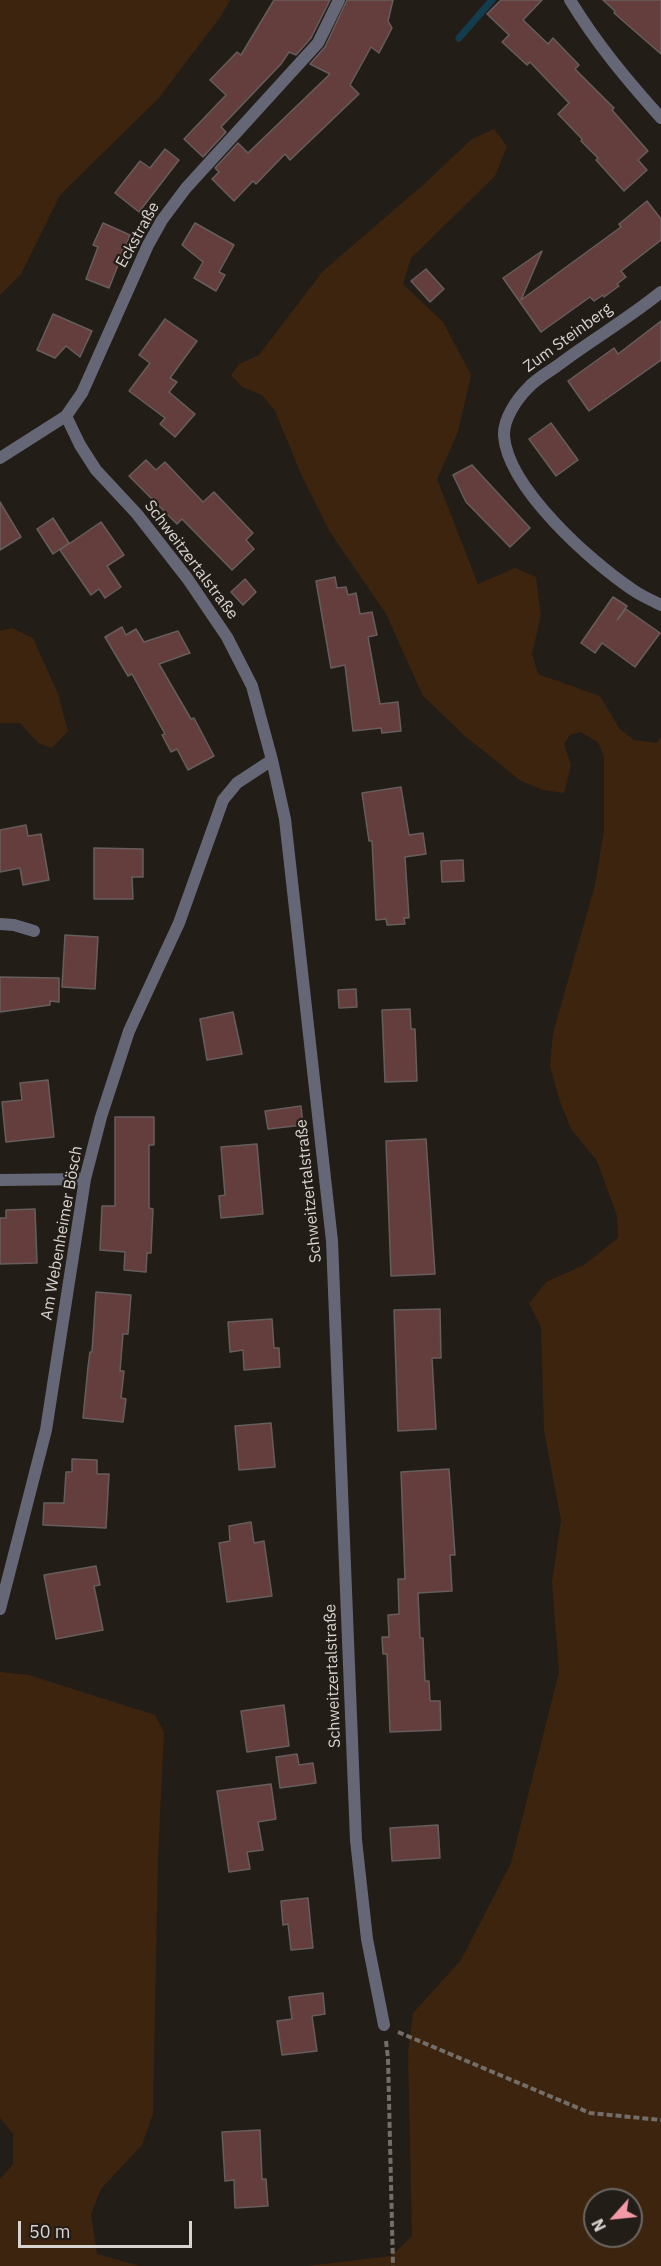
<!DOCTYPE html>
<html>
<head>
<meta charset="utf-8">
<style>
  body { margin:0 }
  #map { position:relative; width:661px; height:2266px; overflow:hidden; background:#231d18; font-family:"IBM Plex Sans",sans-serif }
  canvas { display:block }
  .north { position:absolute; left:583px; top:2188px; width:60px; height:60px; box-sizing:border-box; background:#231d18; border:2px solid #6c6662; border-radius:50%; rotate:243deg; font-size:16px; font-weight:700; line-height:24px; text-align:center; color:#d9d4d1 }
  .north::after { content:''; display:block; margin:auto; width:21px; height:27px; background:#f49aa7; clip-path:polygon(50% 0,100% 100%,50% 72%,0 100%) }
  .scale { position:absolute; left:18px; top:2221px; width:174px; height:27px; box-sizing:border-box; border:3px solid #d9d4d1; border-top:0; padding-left:8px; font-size:18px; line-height:21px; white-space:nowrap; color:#d9d4d1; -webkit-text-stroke:4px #231d18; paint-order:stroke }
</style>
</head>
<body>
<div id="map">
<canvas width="661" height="2266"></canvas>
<div class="north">N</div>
<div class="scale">50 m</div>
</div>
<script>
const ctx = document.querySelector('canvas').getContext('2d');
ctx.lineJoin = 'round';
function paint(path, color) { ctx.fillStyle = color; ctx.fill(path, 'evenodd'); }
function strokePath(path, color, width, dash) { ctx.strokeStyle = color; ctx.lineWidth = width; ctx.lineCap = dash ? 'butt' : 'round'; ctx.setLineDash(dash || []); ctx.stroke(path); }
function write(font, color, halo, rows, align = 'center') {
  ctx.font = font + ' "IBM Plex Sans",sans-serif'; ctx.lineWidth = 4.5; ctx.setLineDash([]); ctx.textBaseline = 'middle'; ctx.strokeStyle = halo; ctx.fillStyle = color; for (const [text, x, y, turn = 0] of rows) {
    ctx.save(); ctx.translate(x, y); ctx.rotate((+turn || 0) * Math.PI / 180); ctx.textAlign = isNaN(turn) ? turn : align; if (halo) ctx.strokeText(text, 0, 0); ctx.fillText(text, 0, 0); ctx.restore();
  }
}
paint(new Path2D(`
  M0,0h230l-9,16 -63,83 -98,96 -39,79 -21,21z
  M494,129l13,17 -12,30 -84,82 -8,26 40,38 28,53 -13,57 -21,47 41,105 37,-16 21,9 5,38 -9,39 6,20 62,22 19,32 15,12 23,3 4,-6v1529h-354l84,-10 21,-20 -4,-183 5,-40 48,-53 50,-97 48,-191 -7,-90 9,-62 -17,-89 -3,-104 -12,-24 17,-21 38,-17 34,-27 -1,-22 -20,-55 -26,-32 -12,-30 -9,-33 3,-33 42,-148 9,-55v-73l-6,-15 -18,-10 -10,3 -6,9 7,21 -7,28 -21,-3 -22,-9 -56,-45 -42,-40 -37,-82 -56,-82 -29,-58 -26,-63 -13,-16 -20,-8 -11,-12 8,-11 20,-9 64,-84 100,-86 49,-46zM595,2200h36v36h-36z
  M12,628l21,10 25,56 10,37 -16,17 -14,-5 -18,-20h-20v-92z
  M0,1672l29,3 126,40 9,17 -6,126 -5,256 -11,31 -41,44 -10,25 6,40 43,12h-140v-87l13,-15v-30l-13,-16z`), '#3c240e');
strokePath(new Path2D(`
  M459,38l33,-38`), '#133d4f', 7);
const building = new Path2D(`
  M274,0h56l-19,38 -15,17 -7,-3 -8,12 -60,63 5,5 -23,25 -19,-18 42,-44 -16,-15 27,-28 4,3z
  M347,0h46l-5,21 4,7 -13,25 -8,-6 -21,38 9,9 -69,66 -5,-6 -29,30 -3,-3 -19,20 -22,-22 7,-7 -4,-4 23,-25 10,10 82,-79 -20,-10 15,-17z
  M501,0h41l-19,20 25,24 5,-6 26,27 -4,4 39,39 -2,2 36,41 -10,9 9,10 -23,21 -28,-31 2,-2 -17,-17 1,-2 -24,-25 11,-11 -39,-41 -3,3 -25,-23 7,-7 -22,-21z
  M603,0h58v54l-47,-41 1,-2z
  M165,149l14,11 -40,52 -24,-19 25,-32 10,7z
  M647,201l14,18v21l-40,31 5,6 -9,7 2,2 -15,11 -1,-2 -9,6 -4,-4 -49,35 -38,-54 39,-27 -21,49 100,-73 -2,-3z
  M103,223l27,12 -21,53 -23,-9 12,-32 -5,-2z
  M195,223l39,22 -15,27 6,3 -9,16 -22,-13 9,-16 -21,-17z
  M426,269l18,20 -14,13 -19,-21z
  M53,314l39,17 -12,26 -14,-11 -11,12 -18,-8z
  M165,319l32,22 -27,37 7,4 -8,10 26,22 -20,23 -15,-13 5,-6 -36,-27 21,-28 -11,-8z
  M661,321v39l-72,51 -21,-30 46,-33 4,6z
  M551,423l27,37 -22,16 -27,-37z
  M146,460l10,10 9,-8 38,40 11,-10 39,41 -7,7 8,9 -22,21 -50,-51 -5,5 -48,-48z
  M472,465l58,63 -20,19 -44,-45 -13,-27z
  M0,502l21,35 -21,13z
  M53,518l16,25 -16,11 -16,-25z
  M101,522l23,33 -17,11 14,21 -16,11 -6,-9 -8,6 -31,-45z
  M335,577l2,11 9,-1 2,8 8,-2 4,21 12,-2 5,23 -9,2 12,67 18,-2 3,29 -19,2 -1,-5 -28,3 -8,-66 -14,3 -15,-87z
  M245,579l11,13 -13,13 -12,-13z
  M613,597l14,9 -10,14 9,-11 34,24 -25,34 -33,-24 -7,10 -14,-10z
  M122,627l4,8 10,-6 8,13 34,-11 12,22 -31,11 32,55 3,-1 20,38 -26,14 -11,-21 -6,3 -9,-17 3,-1 -33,-60 -4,2 -23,-39z
  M401,787l8,48 14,-2 3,21 -21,3 4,61h-5l1,6 -18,1 -1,-6 -10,1 -4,-79h-3l-7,-48z
  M26,825l2,11 13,-2 8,46 -26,5 -3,-17 -20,4v-42z
  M94,848l49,1v28h-11l1,22h-39z
  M463,860l1,21 -22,1 -1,-21z
  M65,935l33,2 -3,52 -33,-2z
  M0,977l59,1v24l-9,-1v4l-50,7z
  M356,989l1,18 -18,1 -1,-18z
  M410,1009l1,20h4l2,52 -32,1 -3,-72z
  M233,1012l9,42 -35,6 -7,-41z
  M48,1080l6,57 -48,5 -4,-40 20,-2 -2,-17z
  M301,1106l2,19 -35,4 -3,-18z
  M115,1117h39v28h-5v63l4,1 -2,44h-4l-1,19 -22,-2 1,-18 -25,-2 2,-44h13z
  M426,1139l9,135 -44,2 -5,-135z
  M257,1144l6,70 -42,4 -2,-22 6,-1 -4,-48z
  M35,1209l2,54 -37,1v-46h6v-8z
  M96,1292l35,3 -3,39h-5l-3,37h4l-3,27 5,1 -3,23 -40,-4 5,-51 2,-15h2z
  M440,1309l1,49h-9l4,71 -38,2 -4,-121z
  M272,1319l2,29h5l1,19 -36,3 -1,-20 -13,2 -2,-30z
  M271,1423l4,44 -36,3 -4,-44z
  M72,1459l25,1v14h12l-3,54 -63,-3 1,-22h20l2,-31h6z
  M449,1469l6,86h-5l2,36 -34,2 2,45h3l2,43h4l1,20h10l1,29 -51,2 -3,-78h-4l-1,-17h7l-1,-22 11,-1 -1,-35h7l-4,-107z
  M251,1522l3,21 10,-2 8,55 -45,6 -8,-59 11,-2 -1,-15z
  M96,1566l4,19 -6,1 9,44 -47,9 -12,-64z
  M284,1705l5,41 -42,6 -6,-41z
  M297,1754l2,11 14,-2 3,20 -36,5 -4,-31z
  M271,1784l5,35 -18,3 5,28 -16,2 3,17 -21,3 -12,-81z
  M438,1825l2,33 -48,3 -2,-33z
  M308,1898l5,50 -22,2 -3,-26 -5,1 -2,-24z
  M323,1993l2,21 -13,2 5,35 -35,4 -5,-34 15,-2 -3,-22z
  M260,2130l2,49h4l2,27 -33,2 -1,-28 -9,1 -3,-49z`);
paint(building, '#643e3c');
strokePath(building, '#675d5c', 1.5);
strokePath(new Path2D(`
  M398,2032l192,81 71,7
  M386,2041l2,17 5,208`), '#736e6a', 4, [6, 3]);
strokePath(new Path2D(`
  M570,0c26,43 57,80 91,118
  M661,292c-33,27 -70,48 -104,74 -10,7 -21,13 -29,22 -11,11 -25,31 -24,48 4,52 87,126 129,154 8,6 19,10 28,15
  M66,416l14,29 16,25 41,44 50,64 40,59 25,49 20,74 13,59 47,422 24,599 11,99 17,86
  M0,458l66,-42 16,-23 66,-148 14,-25 24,-32 132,-145 21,-43
  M0,924l14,1 20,6
  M0,1180l85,-1
  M0,1609l46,-179 39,-251 16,-62 28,-86 50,-108 44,-123 14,-17 35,-23`), '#656777', 12);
write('16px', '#d9d4d1', '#231d18', [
  ["Eckstraße",138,235,-61],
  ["Zum Steinberg",568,338,-36],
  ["Schweitzertalstraße",191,560,53],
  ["Schweitzertalstraße",309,1191,-96],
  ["Am Webenheimer Bösch",62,1233,-80],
  ["Schweitzertalstraße",333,1676,-92]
]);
</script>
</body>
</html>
